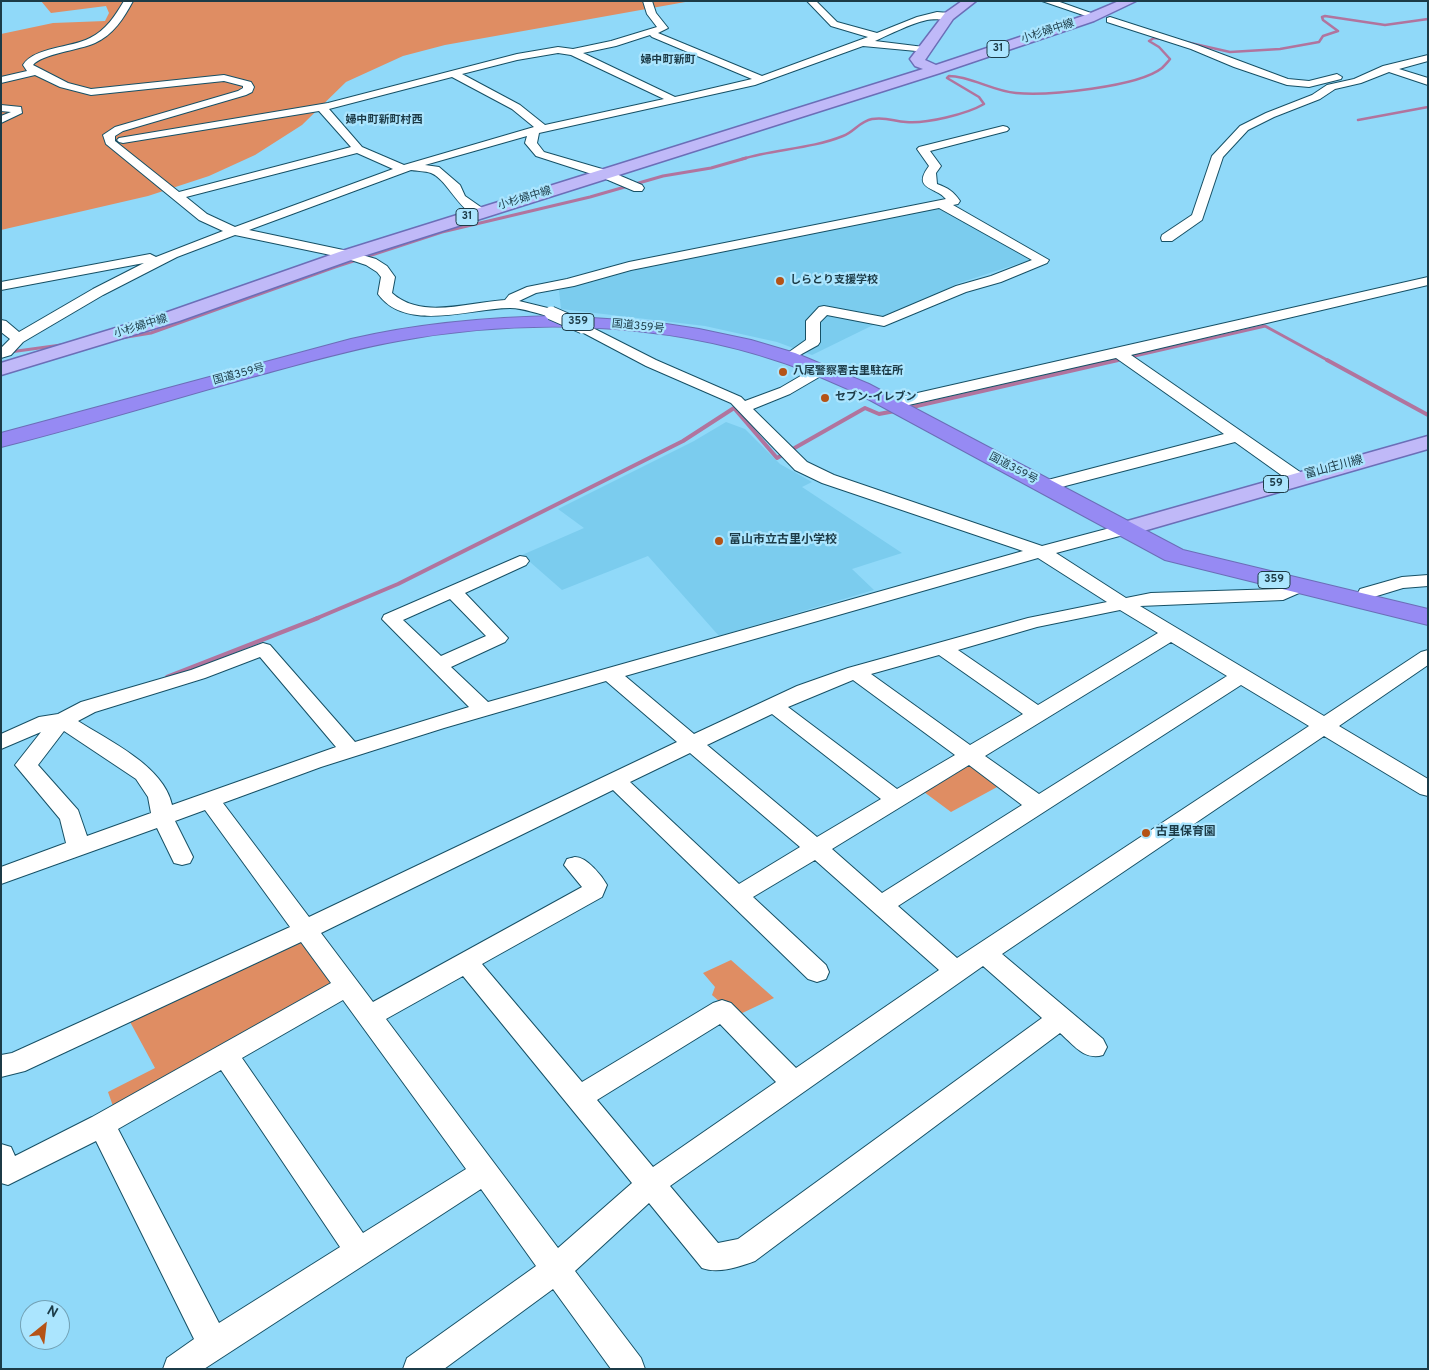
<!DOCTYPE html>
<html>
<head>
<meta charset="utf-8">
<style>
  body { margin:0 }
  #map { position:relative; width:1429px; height:1370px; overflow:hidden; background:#90d9f9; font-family:Overpass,sans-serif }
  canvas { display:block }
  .frame { position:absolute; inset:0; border:2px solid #1c3b47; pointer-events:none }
  .north { position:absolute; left:20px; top:1300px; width:50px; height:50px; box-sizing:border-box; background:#abe5fe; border:1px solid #72a1b5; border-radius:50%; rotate:29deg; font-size:14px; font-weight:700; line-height:20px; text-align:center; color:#1c3b47 }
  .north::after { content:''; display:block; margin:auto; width:18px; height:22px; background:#b55316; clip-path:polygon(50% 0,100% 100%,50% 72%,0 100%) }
</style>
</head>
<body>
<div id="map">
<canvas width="1429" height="1370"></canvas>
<div class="frame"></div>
<div class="north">N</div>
</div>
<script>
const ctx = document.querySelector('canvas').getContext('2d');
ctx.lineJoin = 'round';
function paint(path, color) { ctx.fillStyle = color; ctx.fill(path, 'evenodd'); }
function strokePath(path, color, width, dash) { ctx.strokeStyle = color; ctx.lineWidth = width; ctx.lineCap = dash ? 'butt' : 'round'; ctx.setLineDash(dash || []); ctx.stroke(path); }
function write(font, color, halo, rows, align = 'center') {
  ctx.font = font + ' Overpass,"Noto Sans JP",sans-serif'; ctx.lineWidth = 4.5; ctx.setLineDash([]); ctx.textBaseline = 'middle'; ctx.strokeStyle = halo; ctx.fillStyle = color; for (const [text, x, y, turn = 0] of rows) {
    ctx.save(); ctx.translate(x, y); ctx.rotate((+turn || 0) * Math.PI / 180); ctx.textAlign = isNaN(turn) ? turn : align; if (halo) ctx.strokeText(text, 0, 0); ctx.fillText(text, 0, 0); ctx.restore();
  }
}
paint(new Path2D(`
  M940,206l93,53 -74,24 -147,72 -35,-13 -72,-16 -144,-17 -2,-19 110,-29z
  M726,422l19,7 35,35 32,18 -10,5 100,66 -50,16 22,21 -155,46 -71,-80 -86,34 -40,-35 62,-27 -26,-19 136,-68z`), '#7bccee');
paint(new Path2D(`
  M41,1h650l-246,44 -42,11 -57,26 -44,43 -47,30 -46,21 -61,20 -147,34v-196l52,-11 52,-2 4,-8 -3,-7 -55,7z
  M969,765l30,21 -48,26 -27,-20z
  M301,939l33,47 -220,123 -6,-17 47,-24 -26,-48z
  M731,960l43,38 -38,18 -24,-21 3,-8 -12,-14z`), '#df8d63');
strokePath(new Path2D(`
  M1177,40l53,12 50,-3 39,-7 4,-6 15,-5 -15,-11 -1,-3 3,-1 60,9 43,-6
  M1358,120l70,-13
  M742,159c32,-10 69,-10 101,-23 11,-4 17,-15 29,-17 15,-2 21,2 34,3 20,2 61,-8 78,-18l-5,-7 -32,-19 2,-2c21,0 44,15 67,17 31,3 122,-6 146,-25 3,-3 6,-6 8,-9l-11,-12 -10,-6 5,-3 8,1`), '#b1749e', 2.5);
strokePath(new Path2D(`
  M121,338l30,-5 184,-66 107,-35 148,-35 73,-21 48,-8 35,-10
  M10,352l51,-7
  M1113,361l152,-35 64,35`), '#b1749e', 3);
strokePath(new Path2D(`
  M1327,360l101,55
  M908,408l210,-48
  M315,619l83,-35 285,-143 51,-33 43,50 88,-50 14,6 16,-3`), '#b1749e', 4);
strokePath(new Path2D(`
  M167,677l151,-59`), '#b1749e', 4.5);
const minor = new Path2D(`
  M124,1h9c-9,17 -20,34 -38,42 -15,7 -54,11 -62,22l35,18 23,6 133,-14 27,7 3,5 -2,5 -6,3 -123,36 -8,5v5l64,51 172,-45 -32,-36 -196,32 -4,-1 -2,-2 2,-2 209,-35 189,-49 41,-7 15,2 38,-8 46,-14 -10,-13 -4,-13h9l4,12 12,15 -10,5 104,43 106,-39 -37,-11 -24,-25h9l21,21 40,11 40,-16 20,-5 12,1 5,3c-6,5 -19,2 -27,4 -18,4 -36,14 -52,21l49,6 3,1v4l-64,-6 -108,39 -216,48 -2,10 7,9 65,19 33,14 2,3 -2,3h-8l-33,-14 -65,-21 -11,-13 2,-7 -102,29 14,2 21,18 5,11 20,14 2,3 -2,3c-22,5 -36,-36 -54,-43 -6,-2 -14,-2 -20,-3l-162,60 99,21 28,8 11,7 8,11 -3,16c30,27 77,9 113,7l4,-5 18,-8 40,-8 62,-17 317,-63c-9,-12 -35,-9 -17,-33l-12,-17 2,-2 84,-21 4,1 2,2 -2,2 -77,20 11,15 -5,7 1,11c11,4 16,7 23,17l-2,3 -5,1 96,55 -2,3 -46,19 -35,10 -82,34 -57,-11 -7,7v20l-2,3 -29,16 -5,-1 -2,-3 24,-17v-19l13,-14 5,-1 59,11 73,-31 35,-10 41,-16 -93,-52 -308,62 -57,16 -38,7 -17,8 37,9 2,3 -2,3 -5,1c-13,-3 -27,-9 -41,-9 -39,0 -104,25 -132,-14l3,-17 -4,-5 -11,-7 -21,-7 -110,-23 -58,22 -74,38 -80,47 -12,13 -10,3v-10l9,-9 -9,-7v-12l5,1 13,11 74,-43 51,-26 -143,27v-8l149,-28 6,3 67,-26 -24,-11 -93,-76 -3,-9 12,-8 123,-36 5,-3v-2l-19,-5 -133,14 -31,-8 -25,-12 -34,8v-6l26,-6 -4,-6c11,-18 48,-17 67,-27 16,-8 25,-22 34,-37zM650,35l2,2 100,42 -77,18 -92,-44 33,-7zM558,53l13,2 93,44 -119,26 -25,-20 -58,-31 55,-14zM452,77l60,32 22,18 -130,38 -42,-18 -33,-38zM357,153l36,16 -158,58 -28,-13 -21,-17z
  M1042,1h15l34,12 -5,3z
  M1110,17l87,28 91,34 21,2 28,-7 5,3 -1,2 -32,8 -22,-2 -53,-18 -43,-18 -84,-27v-4z
  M1428,55v6l-29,8 29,9v7l-39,-13 -28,11 -26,6 -15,10 -46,18 -26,13 -25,27 -21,63 -30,21h-10l-1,-3 1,-3 30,-20 20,-59 28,-30 26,-13 46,-18 15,-10 27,-6 29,-13z
  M1,105l20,2 1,6 -21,10v-7l10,-4 -10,-1z
  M1428,277v8l-297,70 172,119 2,4 -2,4h-12l-56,-40 -189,49 -6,-1 -2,-4 2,-4 184,-48 -108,-76 -225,51 -5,-2 -3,-3 3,-3 5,-2z
  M583,323l73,37 85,37 4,4 35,-13 36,-21h10l2,3 -2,3 -36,21 -37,15 54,53 27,13 208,71 83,-22 6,1 3,4 -3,4 -75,20 70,45 25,-5 128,-4 20,-9 7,2 2,4 -2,4 -23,10 -143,6 184,110 97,-64 7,-2v15l-89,61 89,53v17l-8,-2 -96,-58 -322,218 101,85 4,8 -4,8c-19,6 -30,-11 -43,-22l-305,228c-16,6 -37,13 -53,7l-53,-65 -74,68 66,87 4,11h-34l-58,-80 -109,80h-41l4,-11 129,-92 -55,-77 -277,180h-41l4,-11 27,-19 -98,-198 -88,44 -7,-2v-39l10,3 4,9 77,-39 239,-134 -30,-41 -276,129 -24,6v-22l11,-2 278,-126 -85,-117 -30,11 18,36 -3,6 -8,2 -8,-2 -17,-35 -156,56v-17l65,-24 -6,-24 -45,-54 26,-33 -40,17v-15l38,-17 19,-3 23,-12 110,-32 72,-27 7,2 85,97 114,-35 -87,-88 2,-4 136,-59 6,1 3,4 -3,4 -61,28 43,45 -3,4 -54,25 37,35 535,-151 -201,-68 -27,-13 -64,-67 -85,-37 -68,-36 -2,-3 2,-3zM1038,558l69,44 -79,16 -180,50 -51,18 -103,48 -69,-58zM450,599l36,37 -45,20 -38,-36zM1120,610l38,23 -120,72 -80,-55 79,-23zM1171,642l56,34 -188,118 -54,-38zM939,655l84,59 -53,31 -99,-71zM260,657l76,90 -164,58c-8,-39 -63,-64 -94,-84l17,-9 110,-34zM853,680l102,75 -58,34 -109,-82zM606,681l71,61 -368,175 -86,-114 98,-36 123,-39zM1241,685l68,41 -352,232 -59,-52zM772,714l109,85 -64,38 -110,-92zM64,731l72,48 12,18 3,16 -64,23 -9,-26 -40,-45zM690,753l110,94 -61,37 -109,-102zM969,765l53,40 -140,88 -50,-44zM613,790l195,189 9,3 9,-3 3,-7 -3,-7 -73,-68 62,-37 124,110 -143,98 -65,-65 -9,-3 -9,3 -131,79 -100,-118 120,-67 5,-12c-5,-9 -20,-28 -32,-28 0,0 -8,2 -8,2l-3,6 18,22 -209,115 -52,-69zM983,966l59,52 -304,221 -20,4 -48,-57zM463,976l169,207 -74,65 -172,-229zM343,1000l123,169 -103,64 -121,-175zM720,1024l56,58 -123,85 -56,-67zM221,1070l119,177 -121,76 -101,-194z
  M1428,575v11l-25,2 -36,11 -7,-2 -2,-4 2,-4 42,-12z`);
const major = new Path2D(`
  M962,1h14l-23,18 -28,41 11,5 150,-50 33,-14h17l-42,20 -154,52 -586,186 -175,62 -178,54v-12l164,-50 177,-62 581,-182 -8,-3 -5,-7 35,-46z
  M1428,436v13l-295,85 -8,2 -8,-2 -3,-5 3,-5z`);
const highway = new Path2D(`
  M561,316l92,6 46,7 52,11 44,13 74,31 314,166 245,59v16l-263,-65 -310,-168c-24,-10 -49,-22 -74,-30 -120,-41 -259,-44 -383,-21 -50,9 -98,23 -146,36 -83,23 -167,49 -251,70v-14l350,-94c69,-16 139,-22 210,-23z`);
strokePath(minor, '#165065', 2);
strokePath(major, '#6b6eb7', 3);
strokePath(highway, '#6b6eb7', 2);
paint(minor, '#fff');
paint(major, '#c0b9f8');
paint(highway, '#968af3');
const minorBridge = new Path2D(`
  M551,313l32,14`);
strokePath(minorBridge, '#165065', 15, []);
strokePath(minorBridge, '#fff', 13);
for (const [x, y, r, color] of [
  [780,281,5,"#b55316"],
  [783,372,5,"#b55316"],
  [825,398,5,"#b55316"],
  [719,541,5,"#b55316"],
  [1146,833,5,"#b55316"]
]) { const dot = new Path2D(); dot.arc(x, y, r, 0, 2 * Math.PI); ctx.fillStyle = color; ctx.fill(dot); strokePath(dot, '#abe5fe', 2); }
write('11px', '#1c3b47', '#abe5fe', [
  ["小杉婦中線",1048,32,-18],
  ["小杉婦中線",525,199,-17],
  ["小杉婦中線",141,327,-17],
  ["国道359号",638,327,6],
  ["国道359号",239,375,-15],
  ["国道359号",1013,469,28]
]);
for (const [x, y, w] of [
  [998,49,22],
  [467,217,22],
  [578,322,32],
  [1276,484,25],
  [1274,580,32]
]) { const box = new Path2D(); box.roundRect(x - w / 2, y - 8.5, w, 17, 4); ctx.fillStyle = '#abe5fe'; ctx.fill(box); strokePath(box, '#1c3b47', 1); }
write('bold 11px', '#1c3b47', null, [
  ["31",998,49],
  ["31",467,217],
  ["359",578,322],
  ["59",1276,484],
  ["359",1274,580]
]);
write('bold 11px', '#1c3b47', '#abe5fe', [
  ["婦中町新町",668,61],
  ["婦中町新町村西",384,121]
]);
write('bold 11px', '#1c3b47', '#abe5fe', [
  ["しらとり支援学校",790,281],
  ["八尾警察署古里駐在所",793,372],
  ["セブン-イレブン",835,398]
], 'left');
write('12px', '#1c3b47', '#abe5fe', [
  ["富山庄川線",1334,468,-15]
]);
write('bold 12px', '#1c3b47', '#abe5fe', [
  ["富山市立古里小学校",729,541],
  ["古里保育園",1156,833]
], 'left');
</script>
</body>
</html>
